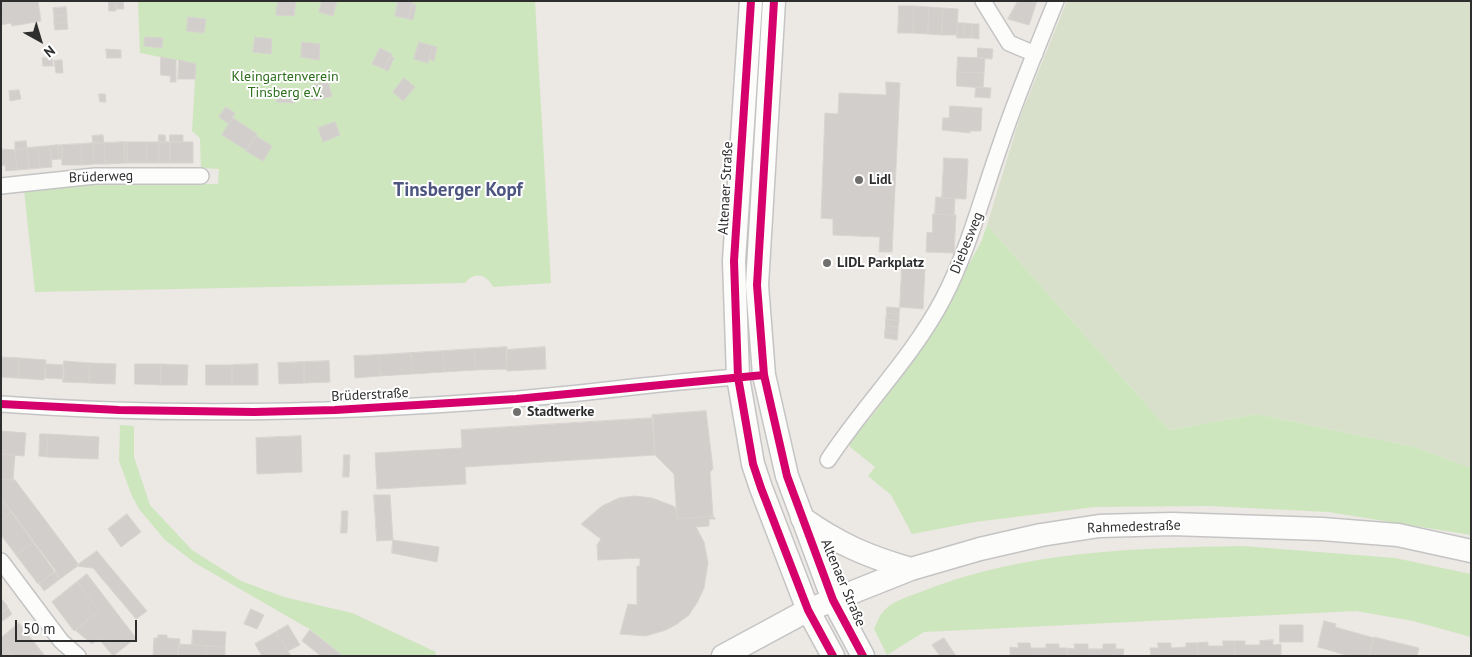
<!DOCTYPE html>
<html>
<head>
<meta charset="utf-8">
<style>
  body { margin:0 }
  #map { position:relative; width:1472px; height:657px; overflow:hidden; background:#ece8e4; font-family:"PT Sans",sans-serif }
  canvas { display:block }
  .frame { position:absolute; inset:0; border:2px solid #2e2e2e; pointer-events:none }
  .north { position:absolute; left:15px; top:15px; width:50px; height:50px; -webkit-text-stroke:4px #fff; paint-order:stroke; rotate:141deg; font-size:14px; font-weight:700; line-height:20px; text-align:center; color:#2e2e2e }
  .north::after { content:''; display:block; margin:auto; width:18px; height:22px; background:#2e2e2e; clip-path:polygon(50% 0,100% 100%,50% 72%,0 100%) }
  .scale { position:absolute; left:15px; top:620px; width:122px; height:22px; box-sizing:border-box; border:2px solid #2e2e2e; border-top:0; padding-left:6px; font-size:15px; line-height:18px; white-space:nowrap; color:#2e2e2e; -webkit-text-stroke:4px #fff; paint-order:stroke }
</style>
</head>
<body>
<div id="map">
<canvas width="1472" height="657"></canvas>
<div class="frame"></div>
<div class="north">N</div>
<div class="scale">50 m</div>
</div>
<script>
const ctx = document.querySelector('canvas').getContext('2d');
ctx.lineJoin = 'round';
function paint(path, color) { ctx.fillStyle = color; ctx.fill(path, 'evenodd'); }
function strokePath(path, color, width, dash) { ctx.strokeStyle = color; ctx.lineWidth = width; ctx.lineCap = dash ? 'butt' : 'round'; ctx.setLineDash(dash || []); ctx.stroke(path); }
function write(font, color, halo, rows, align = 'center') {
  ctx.font = font + ' "PT Sans",sans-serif'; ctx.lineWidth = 4; ctx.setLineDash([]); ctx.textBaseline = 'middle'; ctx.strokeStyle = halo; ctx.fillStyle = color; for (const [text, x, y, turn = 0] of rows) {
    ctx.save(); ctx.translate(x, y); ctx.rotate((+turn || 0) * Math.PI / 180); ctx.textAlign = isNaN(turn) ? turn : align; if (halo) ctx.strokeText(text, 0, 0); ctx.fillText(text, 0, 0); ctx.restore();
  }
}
paint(new Path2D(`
  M138,1h397l16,282 -58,4c-6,-13 -19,-16 -28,-4l-430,9 -11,-102 71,-7 123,1 1,-15 -18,-1 -1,-30 -8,-7 4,-67 -56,-11z
  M987,225l182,205 88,-16 158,33 56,21v67l-143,-23 -119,-6 -114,1 -120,15 -63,12 -21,-39 -23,-19 7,-9 -25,-20 -1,-4 26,-31 56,-77 51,-95z
  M120,425l14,1v31l16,48 42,45 49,31 43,16 68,16 84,39 -1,4h-92l-32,-26 -116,-67 -30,-23 -26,-31 -7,-13 -13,-35z
  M1242,546l153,12 76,16v63l-58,-16 -57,-10 -432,21 -37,23 -13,-26c3,-6 5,-13 9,-17 8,-11 28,-16 40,-21 100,-40 212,-43 319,-45z`), '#cee6be');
paint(new Path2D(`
  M1067,1h404v467l-56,-21 -158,-33 -88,16 -182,-205 33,-108z`), '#d8e0cc');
const building = new Path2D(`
  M1,1h37l3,20 -29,5 -1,-3 -10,2z
  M109,1h7v10h-7z
  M116,1h7l1,8h-8z
  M278,1h18l-2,15 -18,-1z
  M322,1h15l-4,15 -14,-4z
  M398,1l15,1 -4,17 -14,-3z
  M1018,1h19l-8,24 -21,-6z
  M412,4l4,1 -3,15 -4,-1z
  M899,6h15l-1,27h-15z
  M914,6l15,1 -1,27 -15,-1z
  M66,7l1,8 -13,1 -1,-8z
  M929,7l14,1 -1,27 -14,-1z
  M943,8l15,1 -1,26h-15z
  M67,15v7l-13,2v-8z
  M188,17l18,2 -2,14 -17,-2z
  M67,22l1,7 -13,1 -1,-6z
  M958,23h7l-1,15h-7z
  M965,23l7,1v14h-8z
  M972,24h7v15l-7,-1z
  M145,37l18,1 -1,10 -18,-2z
  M255,37l17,2 -1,15 -18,-2z
  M302,42l18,2 -1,16 -18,-3z
  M419,42l14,4 -5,17 -14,-4z
  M433,46l4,1 -3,14 -5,-2z
  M380,48l12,6 -8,15 -12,-5z
  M978,48l15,1 -1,10 -14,-1z
  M106,49l15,1v8h-14z
  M391,56l3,2 -6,13 -4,-2z
  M52,57l1,9h-10l-1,-8z
  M161,57l15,3v22h-6l1,-6 -10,-1z
  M958,57l27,1 -1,15 -27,-1z
  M62,60l1,13h-7l-2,-12z
  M179,60l17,4 -1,15h-17z
  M957,72l27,1 -1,15 -26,-2z
  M404,78l11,9 -12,14 -10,-9z
  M328,82l4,14 -18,5 -3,-15z
  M886,82l14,1 -8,169h-13l1,-15 -47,-2v-16l-12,-1 4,-105 13,1 1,-21 47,2z
  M976,87l15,1 -1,10 -15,-1z
  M277,88l18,1 -1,14 -17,-1z
  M19,90l2,9 -11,2 -1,-10z
  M99,94h6l1,8h-6z
  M950,106l32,2 -1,23h-11v2l-28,-3 1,-12h6z
  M226,107l9,6 -6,11 -10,-7z
  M233,118l24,16 -11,16 -24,-15z
  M335,122l5,13 -17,7 -5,-14z
  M103,135l1,8h-11l-1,-7z
  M159,135h6l1,7h-7z
  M170,135h13v7h-13z
  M256,136l16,10 -9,15 -17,-10z
  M26,141l1,7 -12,2v-8z
  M124,142l1,21 -20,1 -1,-21z
  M124,142h3l1,21h-3z
  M127,142h20v21h-19z
  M147,142h12v21h-12z
  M159,142h11v21h-11z
  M170,142h23v21h-23z
  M93,143h11l1,21h-11z
  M93,143l1,21 -12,1 -1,-21z
  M81,144l1,21h-20v-20z
  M58,145l1,14 -8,1 -1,-14z
  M58,145h4v14h-3z
  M50,146l2,21 -12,1 -2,-21z
  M38,147l2,21 -11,1 -2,-21z
  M27,148l2,21 -12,1 -2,-20z
  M1,149l14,1 2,20 -11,1 -1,-6 -4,1z
  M944,158l24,1 -2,40 -24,-1z
  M936,197l19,2 -1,16 -19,-1z
  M933,214l23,1 -2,38 -28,-1 1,-20 5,1z
  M902,267l23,2 -2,40 -23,-2z
  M887,307l13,1 -1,6 -12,-1z
  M887,313l12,1v7l-13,-2z
  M886,319l13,2 -1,6 -12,-1z
  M886,326l12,1v6l-13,-1z
  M885,332l13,1 -1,7 -12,-2z
  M507,347v22l-31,1 -2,-21z
  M545,347l1,22 -39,2 -1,-21z
  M474,349l2,21 -32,2 -1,-21z
  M443,351l1,21 -32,2 -1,-21z
  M411,353l1,21 -32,2 -1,-21z
  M379,355l1,21 -25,2 -1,-22z
  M1,357l19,1 -2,20 -17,-1z
  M20,358l26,2 -2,20 -26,-2z
  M64,361l26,2 -1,20 -26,-1z
  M329,361l1,21 -26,1v-21z
  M304,362v21l-25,1 -1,-21z
  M90,363l26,1 -1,20 -26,-1z
  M46,364l18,1v14l-19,-1z
  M135,364h26v21l-26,-1z
  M161,364l27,1 -1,20h-26z
  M258,364v21h-26v-20z
  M206,365h26v20h-26z
  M706,411l7,58 -3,3 3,44 -36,3 -3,-45 -19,-19 -3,-40z
  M653,418l2,37 -190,12 1,17 -89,5 -2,-36 87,-5 -1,-18z
  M1,431l25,2 -2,23 -23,-2z
  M40,434h8l-1,23 -8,-1z
  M48,434l51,3 -1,22 -51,-2z
  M301,436l1,36 -45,2 -1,-36z
  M1,454l14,1 -2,25 -12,-1z
  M344,455h6l-1,22h-6z
  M1,479l14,1 64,85 -19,14 -59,-81z
  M374,495h16l3,45 -16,1z
  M635,496l17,2 21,8 3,2 1,11 36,-3 3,3h-7v7l-13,1 8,15 4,21 -4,25 -6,13 -9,14 -12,9 -11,6 -20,6 -26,-2 8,-30 9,1v-39h3v-8l-42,2 -1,-15 4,-6 -20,-15 21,-18 17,-8z
  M1,498l11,14 -11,8z
  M342,511h6l-1,22h-6z
  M12,512l22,30 -18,13 -15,-20v-15z
  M127,514l14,18 -20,15 -13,-18z
  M393,540l46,7 -2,15 -45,-9z
  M34,542l22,29 -18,13 -22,-29z
  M97,551l50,60 -11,8 -43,-51 -17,-2z
  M54,572l6,7 -16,12 -5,-7z
  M87,574l49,64 -23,18 -14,-17 -7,5 -17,-14 24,-19 -22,-29z
  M77,582l22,29 -25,20 -22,-29z
  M1,598l7,9 -7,6z
  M8,608l4,6 -11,8v-9z
  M251,609l13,6 -7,14 -13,-5z
  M1324,621l12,3 -1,3 39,11 -5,18h-20l-31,-9z
  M19,623l26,33h-32l-12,-15v-3z
  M288,625l12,20 -12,6 -12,-19z
  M1280,625h23v17h-23z
  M193,630l33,2 -1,15 -33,-2z
  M310,630l33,26h-22l-19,-15z
  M276,632l12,19 3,5h-29l-7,-12z
  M158,635h9v3l13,1 -2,17h-25l1,-18h4z
  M1374,637l45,11 -2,8h-48z
  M944,638l12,18h-16l-8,-11z
  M1273,640v5l8,-1v12h-46l-1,-15h11v4h15v-4z
  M1,641l12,15h-12z
  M1223,641h11l1,15h-37l-1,-13 11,-1v4h15z
  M1018,643h12l1,5h15v-4h13v4h8v8h-57v-9l8,1z
  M1158,643h13v5l15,-1v-4h11l1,13h-47l-1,-8h8z
  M179,644l28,2 -1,10h-28z
  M1074,644h14v5h15v-5h13l-1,5h9l-1,7h-56v-8l8,1z
  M207,646l18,1v9h-19z`);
paint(building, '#d1cecb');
strokePath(building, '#d7d4d0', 1);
const minor = new Path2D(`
  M983,1l26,42 26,11
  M1,186l94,-10h106
  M1,404c172,13 345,9 516,-5 74,-6 147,-17 221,-22
  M828,460c36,-55 84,-102 115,-161 26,-50 39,-103 58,-156 16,-48 36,-95 55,-142
  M1,561l60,80 17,15`);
const secondary = new Path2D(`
  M751,1l-17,260 4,116 15,87 8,24 47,122 25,46
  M774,1l-17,284 7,90 23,101 46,124 30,56
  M802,518c36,26 67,39 109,51
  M723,656l85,-46 103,-41 69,-20 61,-14 58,-9 73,-2 150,5 76,6 73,16`);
strokePath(minor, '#c5c4c5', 18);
strokePath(secondary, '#c5c4c5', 25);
strokePath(minor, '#fcfcfb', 15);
strokePath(secondary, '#fcfcfb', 22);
strokePath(new Path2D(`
  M751,1l-17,260 4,116 15,87 8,24 47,122 25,46
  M774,1l-17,284 7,90 23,101 46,124 30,56
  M1,404l118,6 135,2 81,-2 181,-11 248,-24`), '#d6006c', 8);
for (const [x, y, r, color] of [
  [859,180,5,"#706f6e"],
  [827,263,5,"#706f6e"],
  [517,412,5,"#706f6e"]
]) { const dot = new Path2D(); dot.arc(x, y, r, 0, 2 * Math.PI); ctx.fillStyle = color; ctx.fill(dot); strokePath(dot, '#fff', 2); }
write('14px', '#2c6e1b', '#fff', [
  ["Kleingartenverein",285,77],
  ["Tinsberg e.V.",285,93]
]);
write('14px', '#2e2e2e', '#fff', [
  ["Brüderweg",101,177,-2],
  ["Altenaer Straße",726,188,-87],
  ["Diebesweg",967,243,-68],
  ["Brüderstraße",370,395,-3],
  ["Rahmedestraße",1134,527,-2],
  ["Altenaer Straße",843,583,67]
]);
write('bold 14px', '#2e2e2e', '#fff', [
  ["Lidl",869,180],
  ["LIDL Parkplatz",837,263],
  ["Stadtwerke",527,412]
], 'left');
write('bold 19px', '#4d5680', '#fff', [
  ["Tinsberger Kopf",458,191]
]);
</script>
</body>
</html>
